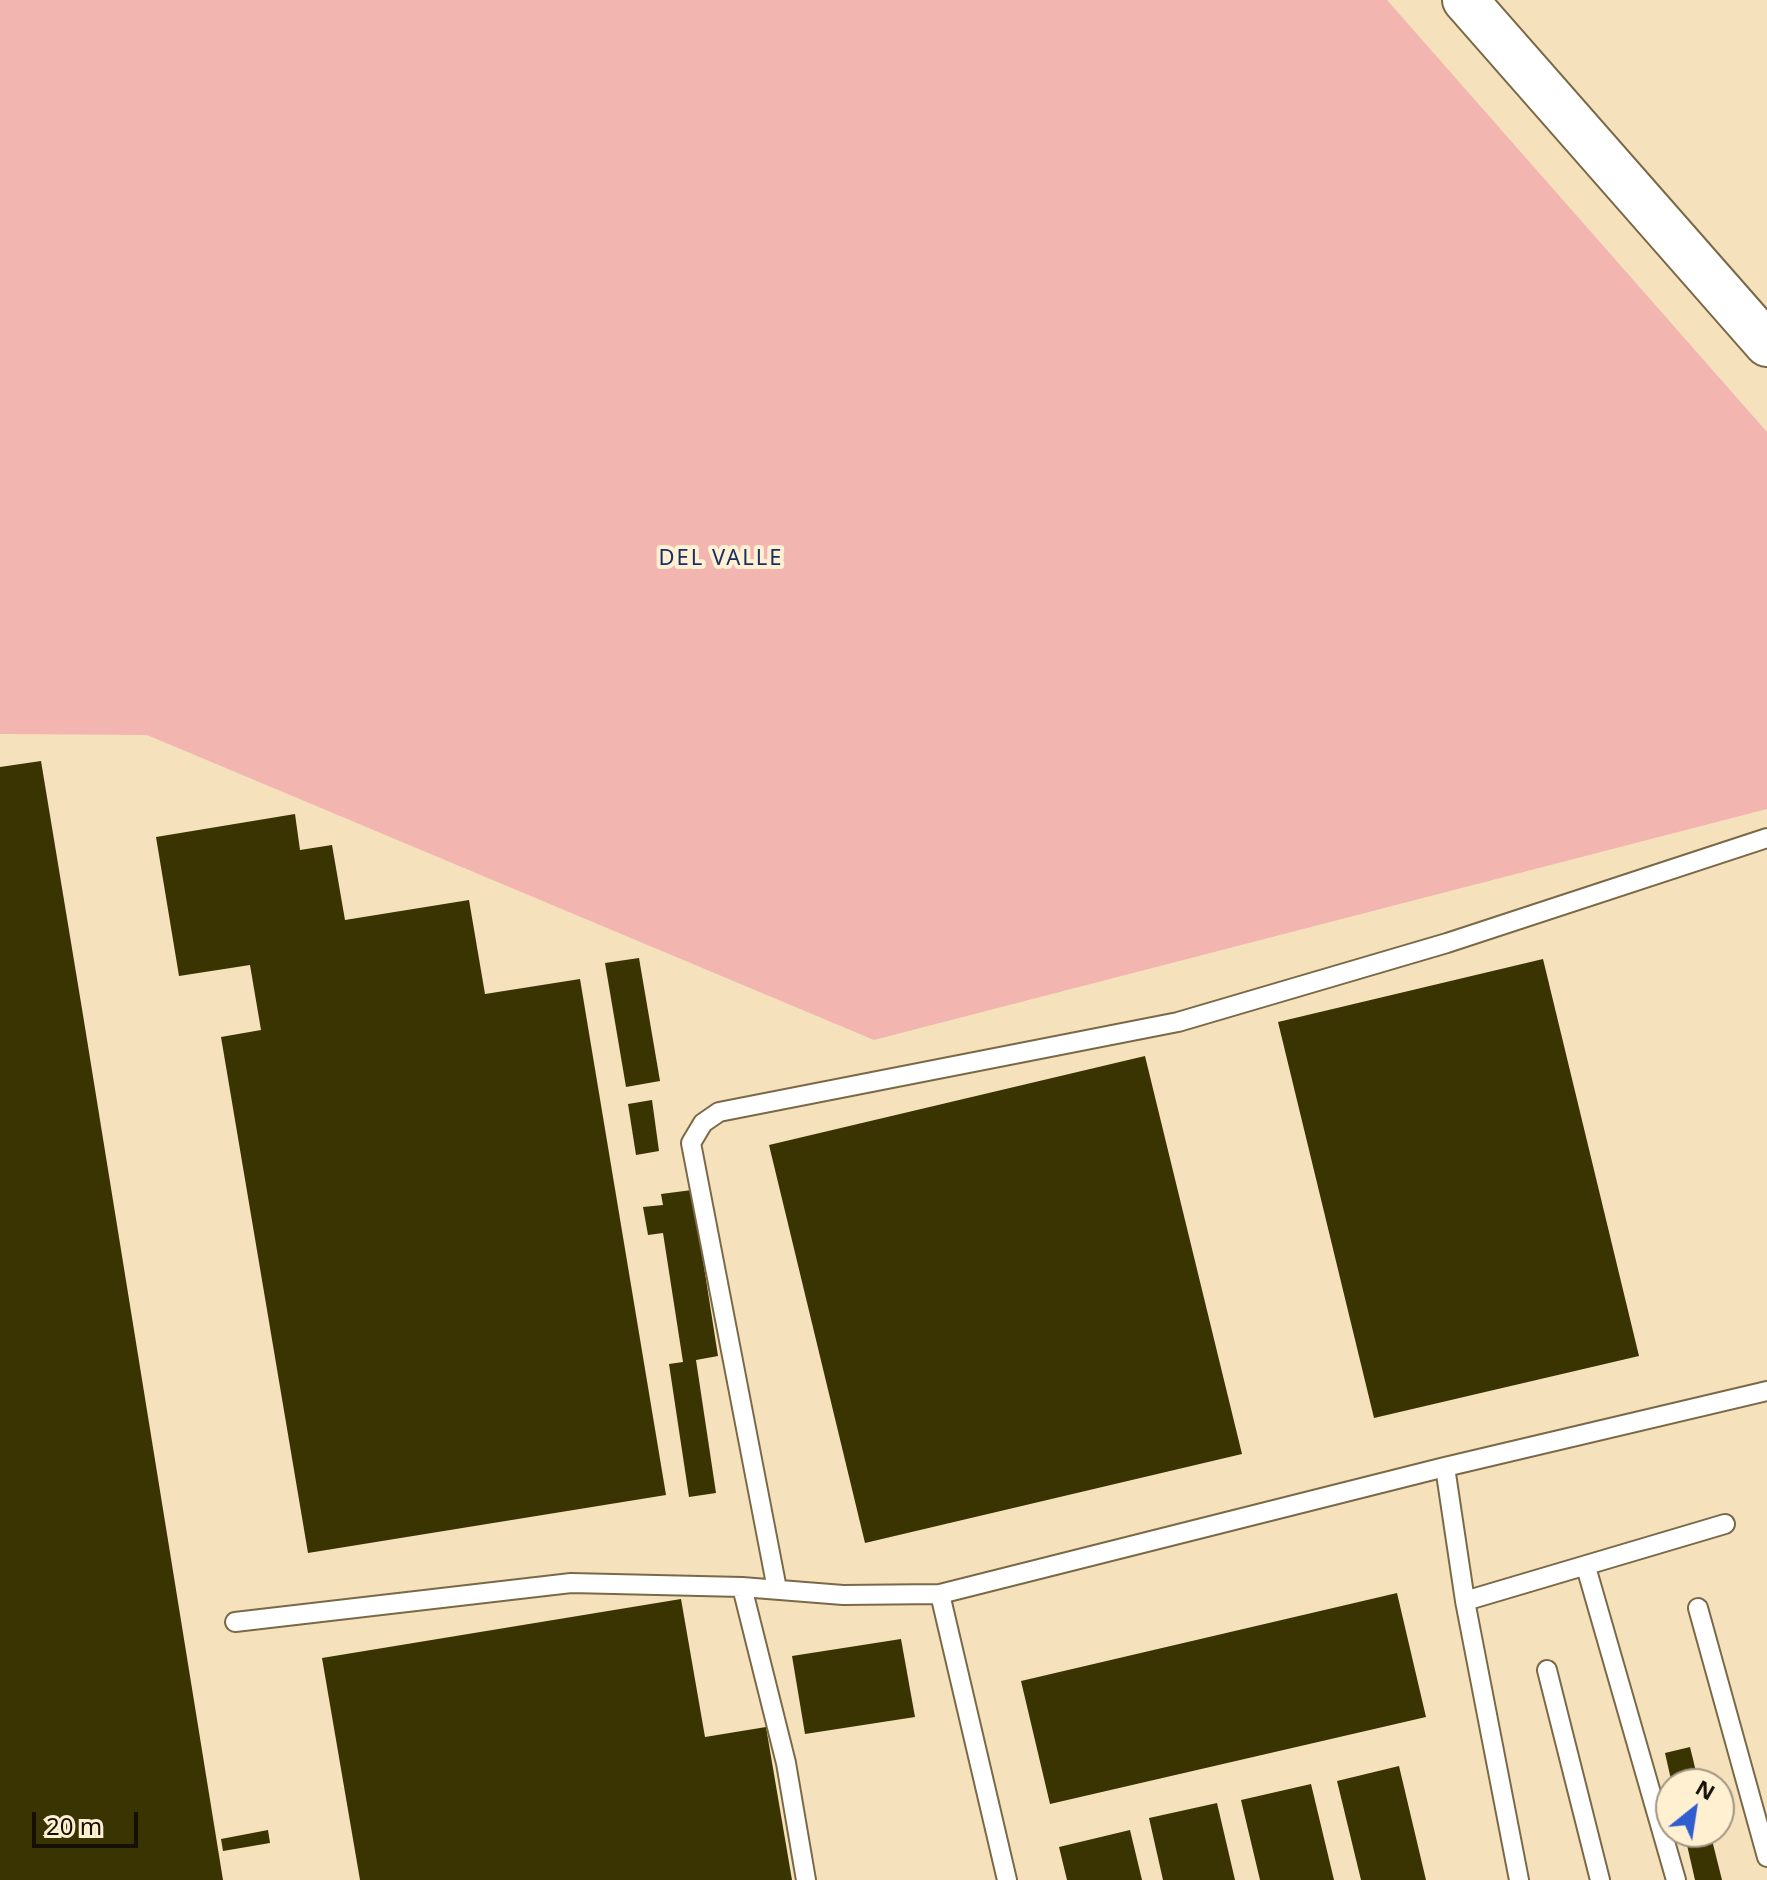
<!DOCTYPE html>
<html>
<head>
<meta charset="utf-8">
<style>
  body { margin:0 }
  #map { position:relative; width:1767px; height:1880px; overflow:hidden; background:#f5e2bd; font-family:"Noto Sans",sans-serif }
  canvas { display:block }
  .north { position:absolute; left:1655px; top:1768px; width:80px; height:80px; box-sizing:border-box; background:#fff0d2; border:2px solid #a29680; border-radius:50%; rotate:30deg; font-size:22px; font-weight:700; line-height:32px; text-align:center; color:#161004 }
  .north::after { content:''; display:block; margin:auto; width:28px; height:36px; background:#315ece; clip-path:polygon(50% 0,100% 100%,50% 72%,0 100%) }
  .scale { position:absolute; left:32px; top:1812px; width:106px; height:36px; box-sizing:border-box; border:4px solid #161004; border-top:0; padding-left:10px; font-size:24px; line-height:28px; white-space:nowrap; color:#161004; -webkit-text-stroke:6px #fff0d2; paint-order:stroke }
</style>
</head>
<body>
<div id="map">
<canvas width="1767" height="1880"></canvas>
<div class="north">N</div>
<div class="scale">20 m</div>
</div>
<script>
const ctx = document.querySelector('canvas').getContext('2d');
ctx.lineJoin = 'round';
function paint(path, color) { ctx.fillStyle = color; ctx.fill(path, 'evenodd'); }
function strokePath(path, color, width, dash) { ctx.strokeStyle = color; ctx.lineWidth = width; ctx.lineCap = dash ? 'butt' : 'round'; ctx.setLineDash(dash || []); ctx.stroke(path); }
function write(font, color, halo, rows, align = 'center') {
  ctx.font = font + ' "Noto Sans",sans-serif'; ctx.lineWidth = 8; ctx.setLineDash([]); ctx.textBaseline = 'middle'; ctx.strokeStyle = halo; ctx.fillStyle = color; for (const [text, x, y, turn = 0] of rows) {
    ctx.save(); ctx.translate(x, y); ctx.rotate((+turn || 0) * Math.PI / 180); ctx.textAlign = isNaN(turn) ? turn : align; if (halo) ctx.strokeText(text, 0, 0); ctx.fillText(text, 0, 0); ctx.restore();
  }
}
paint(new Path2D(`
  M0,0h1387l380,432v377l-893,231 -727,-305 -147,-1z`), '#f2b5b0');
paint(new Path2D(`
  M41,761l42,254 140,865h-223v-1113z
  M295,814l5,36 32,-5 13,75 124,-20 16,94 95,-15 86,516 -358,58 -87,-516 40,-7 -11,-65 -71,11 -23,-139z
  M639,958l21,123 -34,6 -21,-124z
  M1543,959l96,397 -265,62 -96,-396z
  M1145,1056l97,398 -377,89 -96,-398z
  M652,1100l7,51 -23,4 -8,-51z
  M692,1190l26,166 -22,4 20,133 -27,4 -20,-133 14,-2 -20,-129 -15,2 -5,-28 20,-2 -2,-11z
  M1397,1593l29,124 -376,87 -29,-123z
  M681,1599l24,138 61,-10 26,153h-432l-38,-222z
  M901,1639l14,78 -110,17 -13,-78z
  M1690,1747l9,37h-27l-7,-31z
  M1399,1766l27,114h-65l-24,-99z
  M1311,1784l23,96h-74l-19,-80z
  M1217,1803l18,77h-72l-14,-62z
  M268,1830l2,13 -47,8 -2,-12z
  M1130,1830l12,50h-75l-8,-33z
  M1684,1832h26l12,48h-27z`), '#393402');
const lane = new Path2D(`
  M1445,1467l20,134 54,279
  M1586,1567l90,313
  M742,1587l44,176 20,117
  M777,1589l-86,-446 12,-20 16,-11 459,-90 269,-79 320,-105
  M940,1594l67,286
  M1465,1601l260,-77
  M1698,1608l69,249
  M235,1622l336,-39 171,4 101,8 97,-1 505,-127 322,-76
  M1547,1670l53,210`);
const secondary = new Path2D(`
  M1465,0l302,344`);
strokePath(lane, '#7a6947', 22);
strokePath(secondary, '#7a6947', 48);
strokePath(lane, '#fff', 18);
strokePath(secondary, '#fff', 44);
ctx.letterSpacing = '2px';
write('22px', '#182e64', '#fff0d2', [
  ["DEL VALLE",721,559]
]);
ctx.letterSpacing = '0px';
</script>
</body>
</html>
